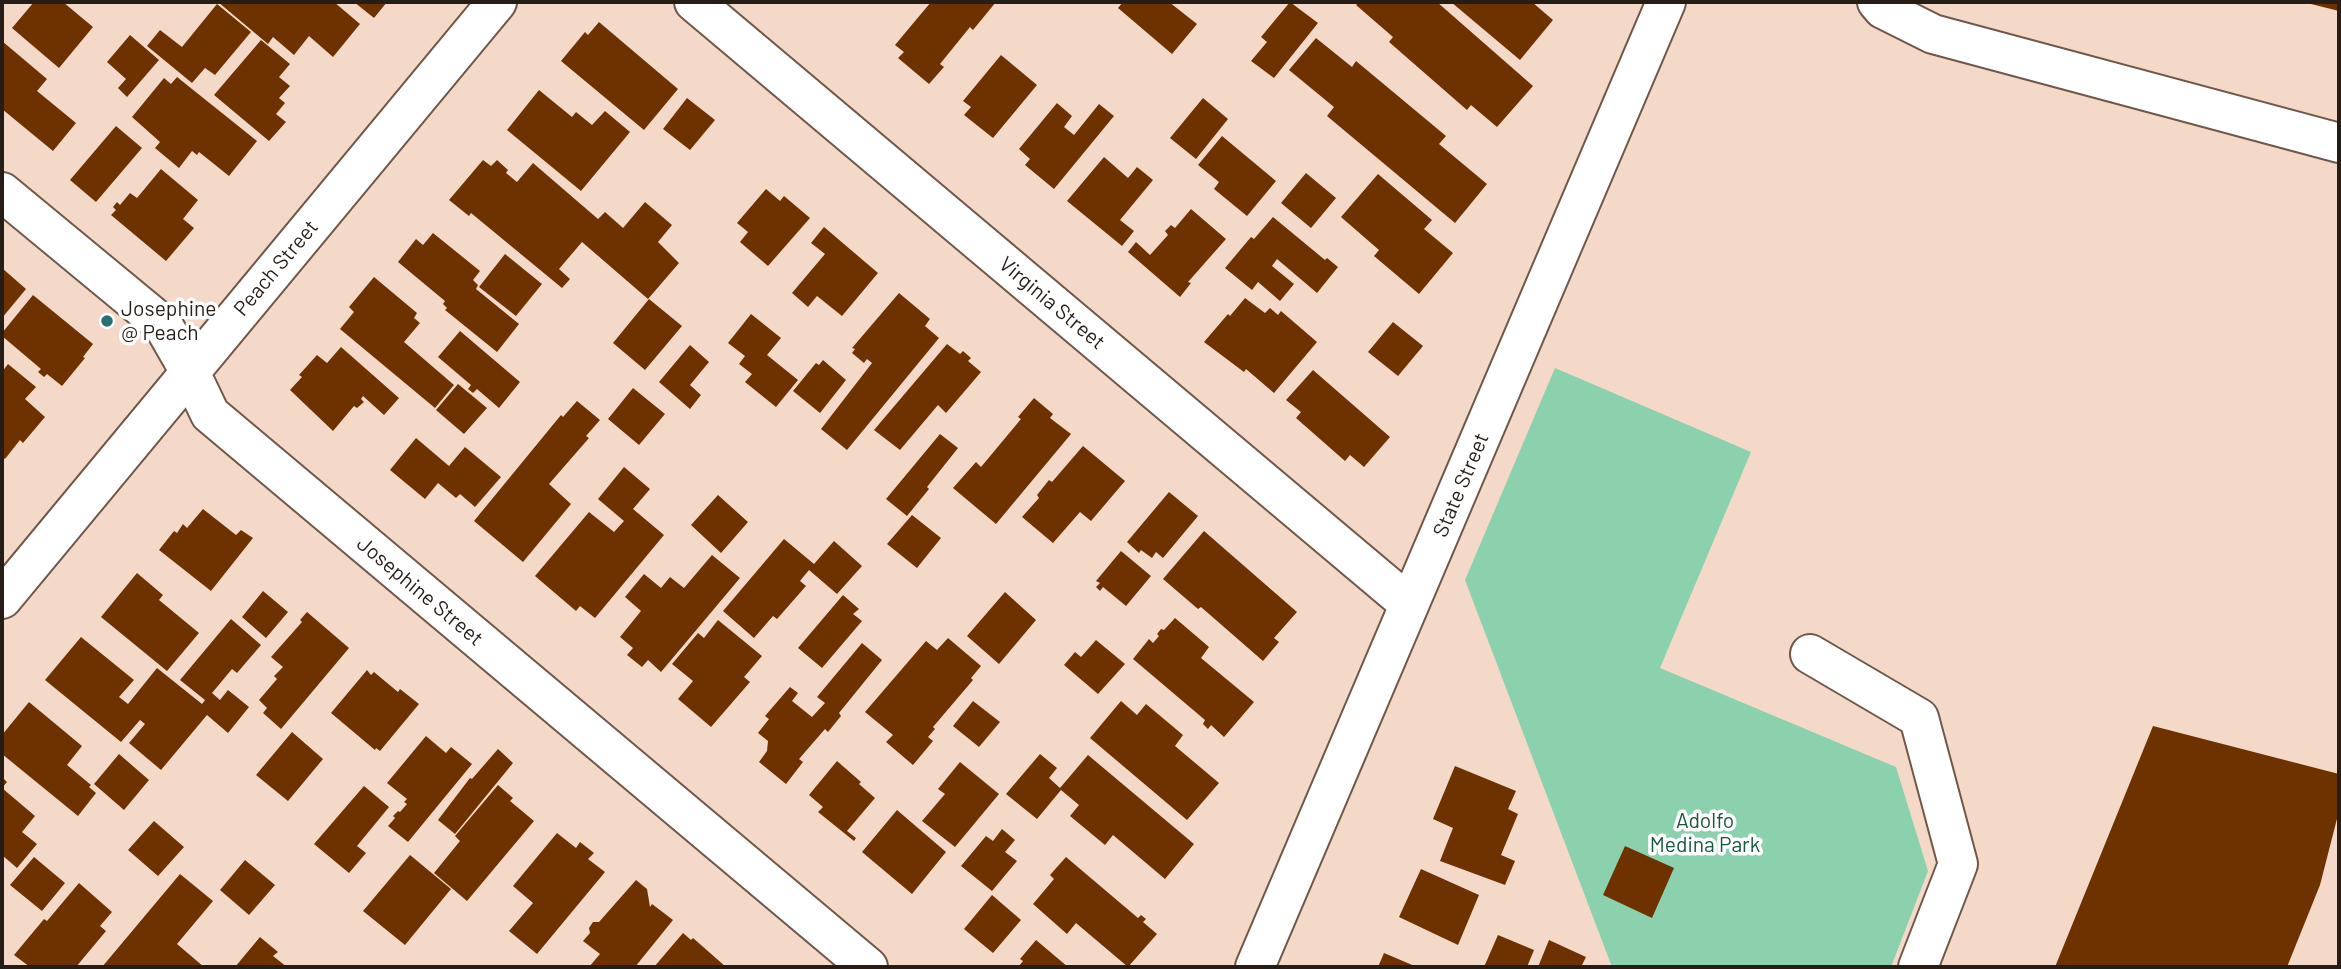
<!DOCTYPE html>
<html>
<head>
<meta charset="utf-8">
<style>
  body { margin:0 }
  #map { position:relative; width:2341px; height:969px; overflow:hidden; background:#f4d8c8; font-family:Barlow,sans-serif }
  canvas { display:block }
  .frame { position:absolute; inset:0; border:4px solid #271d17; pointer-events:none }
</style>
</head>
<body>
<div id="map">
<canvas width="2341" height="969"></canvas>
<div class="frame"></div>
</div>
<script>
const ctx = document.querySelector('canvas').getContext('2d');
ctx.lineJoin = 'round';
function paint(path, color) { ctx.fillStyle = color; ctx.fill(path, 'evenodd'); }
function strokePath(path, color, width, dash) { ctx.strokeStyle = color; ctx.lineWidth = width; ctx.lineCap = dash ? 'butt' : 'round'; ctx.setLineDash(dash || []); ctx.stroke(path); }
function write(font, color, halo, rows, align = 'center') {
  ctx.font = font + ' Barlow,sans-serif'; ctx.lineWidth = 7; ctx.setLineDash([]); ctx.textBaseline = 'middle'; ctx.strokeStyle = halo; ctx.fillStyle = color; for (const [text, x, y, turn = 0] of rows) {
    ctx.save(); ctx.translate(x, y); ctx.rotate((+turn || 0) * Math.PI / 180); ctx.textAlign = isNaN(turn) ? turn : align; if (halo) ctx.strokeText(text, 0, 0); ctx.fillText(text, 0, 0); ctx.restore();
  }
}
paint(new Path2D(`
  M1555,368l196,84 -91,216 236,99 32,104 -37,96h-279l-147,-387z`), '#8cd1ad');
paint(new Path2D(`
  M34,2h29l30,25 -34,41 -47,-40z
  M218,2h116l26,22 -27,33 -24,-21 -15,19 -21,-18 -5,7z
  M354,2h33l-13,16z
  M931,2h65l-23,28 -3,-3 -30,37 4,3 -15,17 -31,-26 6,-6 -9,-7z
  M1123,2h46l28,22 -25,30 -54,-46z
  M1290,2l28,21 -44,55 -23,-17 16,-19 -6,-5z
  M1359,2h78l96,84 -36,41 -26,-22 -4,5 -78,-68 4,-5 -37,-32z
  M1451,2h81l21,18 -33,40z
  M2307,2h32v9l-32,-8z
  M217,4l34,28 -36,43 -10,-7 -13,15 -45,-37 13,-16 22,17z
  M599,22l79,67 -34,41 -83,-69 24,-29 3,3z
  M130,35l29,25 -32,37 -9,-9 8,-9 -19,-17z
  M1316,38l36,29 4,-6 90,75 -7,8 48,40 -32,39 -128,-107 7,-9 -45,-37z
  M261,40l29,24 -11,13 11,9 -11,12 6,5 -9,11 10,8 -17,19 -55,-46z
  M2,41l45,38 -10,12 39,32 -23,28 -51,-42z
  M1001,55l36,30 -44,53 -29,-23 7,-8 -8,-6z
  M177,77l80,64 -28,35 -30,-24 -2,3 -5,-4 -13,17 -24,-20 5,-6 -28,-25 32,-39 7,6z
  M539,90l33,27 4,-5 16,13 13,-14 25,21 -49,59 -74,-61z
  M687,98l28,22 -25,30 -27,-21z
  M1203,98l25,21 -32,40 -26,-21z
  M1057,103l15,13 -8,11 10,8 25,-31 15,12 -60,73 -29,-24 5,-6 -11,-10z
  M116,126l26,22 -46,54 -26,-22z
  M1222,136l54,45 -29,35 -33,-27 5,-7 -21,-17z
  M1104,157l24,21 9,-11 16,13 -33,40 14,11 -12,15 -55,-45z
  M483,160l8,6 6,-6 11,10 -2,3 11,9 16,-19 65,56 7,-7 18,16 22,-26 27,23 -14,17 21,21 -31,36 -66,-57 -23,27 11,10 -8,9 -91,-75 -2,3 -20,-16z
  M161,169l37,31 -15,19 11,9 -28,33 -55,-46 5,-5 -3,-3 4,-5 3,3 10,-12 7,5z
  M1306,173l30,25 -25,30 -30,-25z
  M1378,174l54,46 -8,9 29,24 -34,41 -45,-38 5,-6 -38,-33z
  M766,189l14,12 4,-5 26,22 -42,48 -28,-24 8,-10 -11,-9z
  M1191,209l35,30 -38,43 3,1 -11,14 -52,-45 8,-10 14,13 18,-20 -3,-4 6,-6 4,3z
  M1273,217l52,43 2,-2 11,9 -21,26 -40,-34 -5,7 22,18 -14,17 -22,-19 -6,8 -27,-22 26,-31 3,2z
  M824,227l54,46 -36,43 -25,-20 -9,11 -16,-14 33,-39 -14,-11z
  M433,233l47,38 -7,9 5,5 -2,4 43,35 -22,28 -52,-42 2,-2 -4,-4 2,-3 -47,-39 18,-23 7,6z
  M505,254l37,30 -26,32 -37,-29z
  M2,268l24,21 -24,29z
  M374,277l43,36 -3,5 6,5 -16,19 50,43 -19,23 -95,-79 14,-17 -5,-5z
  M899,293l31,26 -5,7 14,12 -92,112 -26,-21 51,-66 -5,-4 -3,4 -12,-10 3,-4 -3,-1z
  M33,295l60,49 -10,13 2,1 -23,28 -15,-12 -3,3 -6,-5 3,-3 -39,-33v-3z
  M1245,298l20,15 5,-5 8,7 3,-4 36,31 -43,51 -28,-24 -2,3 -40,-30 24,-28 2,2z
  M649,299l33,27 -37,44 -32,-27z
  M751,314l30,24 -14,17 31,25 -22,27 -31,-25 7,-8 -13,-10 6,-8 -17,-13z
  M1393,322l30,24 -25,30 -30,-24z
  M460,331l60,51 -21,26 -22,-19 -4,4 -5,-4 3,-4 -33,-28z
  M947,344l13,10 3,-3 8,7 -3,3 13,11 -35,41 -8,-8 -38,45 -26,-20z
  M690,345l19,17 -19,23 11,10 -11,14 -31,-27z
  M341,347l58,51 -15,17 -21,-19 -2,3 3,3 -7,6 -3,-2 -21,25 -43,-41 12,-13 -3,-2 18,-20 10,8z
  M823,360l23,20 -26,33 -27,-22 23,-28 3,2z
  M8,364l28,23 -11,12 20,18 -22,26 -3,-3 -15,19 -3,-3v-84z
  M1313,370l77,67 -26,30 -14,-12 -5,6 -49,-43 5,-6 -15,-12z
  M458,384l29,24 -23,26 -28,-24z
  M633,388l32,26 -26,31 -31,-26z
  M1034,398l19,16 -3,4 21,16 -75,90 -43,-36 23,-26 5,5 40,-48 -3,-2z
  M577,401l23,19 -14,16 3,2 -40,46 22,20 -48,58 -49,-41 87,-106 2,2z
  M940,434l18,14 -31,39 2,2 -22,27 -21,-17z
  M416,438l33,28 16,-19 36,30 -26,30 -15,-13 -4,4 -18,-15 -13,16 -35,-29z
  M1083,446l42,35 -34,40 -11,-9 -27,31 -31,-26 17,-19 -2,-3 12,-15 3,2z
  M624,467l26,22 -17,20 31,26 -69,83 -15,-12 -4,5 -41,-35 54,-64 25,20 10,-11 -26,-22z
  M1169,492l29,24 -35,42 -7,-6 -4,6 -11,-8 -2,3 -12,-11z
  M718,495l30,27 -27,31 -30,-28z
  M203,509l33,26 5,-5 12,8 -42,53 -52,-41 15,-19 3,2 6,-9 4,4z
  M912,515l29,23 -24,30 -30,-24z
  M1204,531l93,81 -23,26 5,4 -16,19 -62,-54 -3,2 -35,-30z
  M784,539l30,25 20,-23 28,25 -25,28 -28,-24 -9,11 6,5 -29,33 -4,-3 -19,22 -31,-27z
  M1121,551l30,25 -25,30 -23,-19 -3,4 -4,-4 4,-4 -4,-2z
  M712,555l28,23 -79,94 -13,-12 -6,7 -15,-12 6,-7 -13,-11 21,-26 -16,-14 19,-23 17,14 9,-11 14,11z
  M137,573l26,22 -4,5 40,33 -32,38 -66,-54z
  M263,591l25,21 -22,26 -24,-21z
  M1005,592l31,28 -37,44 -32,-28z
  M843,595l16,14 -6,5 9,7 -40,47 -24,-20z
  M307,612l42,36 -68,81 -18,-16 4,-5 -8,-8 18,-21 -3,-3 9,-9 -12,-10 31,-35 -2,-2z
  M1175,618l34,29 -8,11 53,44 -30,35 -13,-12 -3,4 -5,-5 2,-4 -72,-61 16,-20 4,4 6,-7 -2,-2 4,-5 3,1z
  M231,619l30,26 -24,28 -5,-4 -20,24 8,7 8,-10 21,17 -21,26 -21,-18 -46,55 -32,-27 16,-19 -5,-4 -19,22 -76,-62 36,-43 53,43 -15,17 9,7 29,-36 45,36 3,-4 -25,-20z
  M718,620l44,36 -18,21 6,5 -39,45 -33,-28 15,-18 -21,-17 26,-31 6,5z
  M948,638l33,28 -10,12 2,2 -40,47 2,2 -7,8 5,4 -20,24 -27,-23 7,-7 -28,-23 61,-71 11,9z
  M1096,640l29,24 -27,30 -34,-29 11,-13 6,5z
  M862,643l20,17 -43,53 2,3 -13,16 -3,-3 -26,30 4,3 -17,22 -27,-22 8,-11 1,-10 -10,-8 11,-14 -4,-3 25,-29 8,6 -6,8 20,16 13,-14 -8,-6z
  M367,670l4,5 3,-3 24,20 2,-3 19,15 -39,47 -4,-3 -1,2 -44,-37z
  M973,701l27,21 -21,25 -26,-21z
  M1121,701l16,14 9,-11 37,31 -8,11 44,37 -32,37 -97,-82z
  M29,702l53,44 -15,19 24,20 -2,2 7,6 -18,23 -76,-62v-19z
  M2153,726l186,48v37l-19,74 -33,82h-232z
  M292,732l31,27 -35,42 -32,-26z
  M426,736l20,17 5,-6 21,17 -64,78 -20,-16 7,-8 -2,-2 5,-5 2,1 7,-8 -3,-2 3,-3 -20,-16z
  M498,749l15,14 -58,71 -17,-14 32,-42 2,1z
  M119,754l30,26 -25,30 -30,-26z
  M1040,754l17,14 -8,10 11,10 28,-33 106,89 -29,35 -52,-44 -8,10 -35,-29 9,-11 -18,-15 -24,29 -31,-25z
  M837,761l24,21 -2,2 16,14 -28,33 9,7 -2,3 -36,-29 5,-5 -14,-12z
  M960,762l39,32 -44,53 -33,-26 23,-27 -7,-5z
  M1455,766l61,25 -8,18 10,5 -17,41 14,6 -10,24 -65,-24 13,-33 -20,-9z
  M2,777l5,5 -5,6 33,28 -13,16 15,12 -20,24 -15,-13z
  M498,785l15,13 -3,3 24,20 -67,80 -33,-28 26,-32 -5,-5z
  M364,786l25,21 -32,39 9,7 -17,20 -35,-29z
  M897,810l49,42 -34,42 -50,-42z
  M154,821l30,26 -26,29 -30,-26z
  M1002,829l13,11 -10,12 12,9 -25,30 -31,-25 25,-30 7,5z
  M557,833l19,15 4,-6 14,11 -6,6 17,13 -68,82 -28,-23 24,-28 -20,-17z
  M1625,846l49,22 -22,50 -49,-23z
  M410,855l41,34 -46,56 -42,-34z
  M34,857l31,26 -23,28 -32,-26z
  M1066,857l72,61 3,-3 5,4 -3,3 14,12 -29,33 -52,-44 -9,11 -34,-30 21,-25 -4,-4z
  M245,860l30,25 -26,30 -29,-25z
  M1421,869l58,26 -21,50 -59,-28z
  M180,874l33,27 -36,43 27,23h-102z
  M636,880l11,9 3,18 2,-3 21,16 -38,47h-46l11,-13 -17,-13 7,-8 -1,-5 4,-6h6z
  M79,883l33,29 -12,14 6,5 -30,36h-46l-16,-12 30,-36 3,2z
  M992,895l29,25 -28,33 -29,-24z
  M683,933l8,7 2,-2 33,29h-72z
  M1498,935l36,15 -7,17h-43z
  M260,937l18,15 -5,4 14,11h-52z
  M1036,940l32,27h-50l5,-6 -3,-2z
  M1549,940l37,17 -5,10h-43z
  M1384,953l33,14h-39z`), '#6e3200');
const minor = new Path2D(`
  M694,2l715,602
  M1877,2l6,7 50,25 406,109
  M2,192l161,133 27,47 20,42 658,553
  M2,599l495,-597
  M1810,654l109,64 39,146 -40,103`);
const major = new Path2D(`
  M1255,967l411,-965`);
strokePath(minor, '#6f584a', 42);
strokePath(major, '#6f584a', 42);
strokePath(minor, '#fff', 38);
strokePath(major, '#fff', 38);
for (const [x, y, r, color] of [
  [107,321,7,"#277170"]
]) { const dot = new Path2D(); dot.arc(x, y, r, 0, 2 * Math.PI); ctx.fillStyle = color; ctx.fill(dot); strokePath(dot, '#fff', 2.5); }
write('21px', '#271d17', '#fff', [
  ["Peach Street",276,268,-50],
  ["Virginia Street",1052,303,40],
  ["State Street",1461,485,-67],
  ["Josephine Street",420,591,40]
]);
write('21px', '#271d17', '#fff', [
  ["Josephine",121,309],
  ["@ Peach",121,333]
], 'left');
write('21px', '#17573b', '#fff', [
  ["Adolfo",1705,821],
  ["Medina Park",1705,845]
]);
</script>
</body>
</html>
